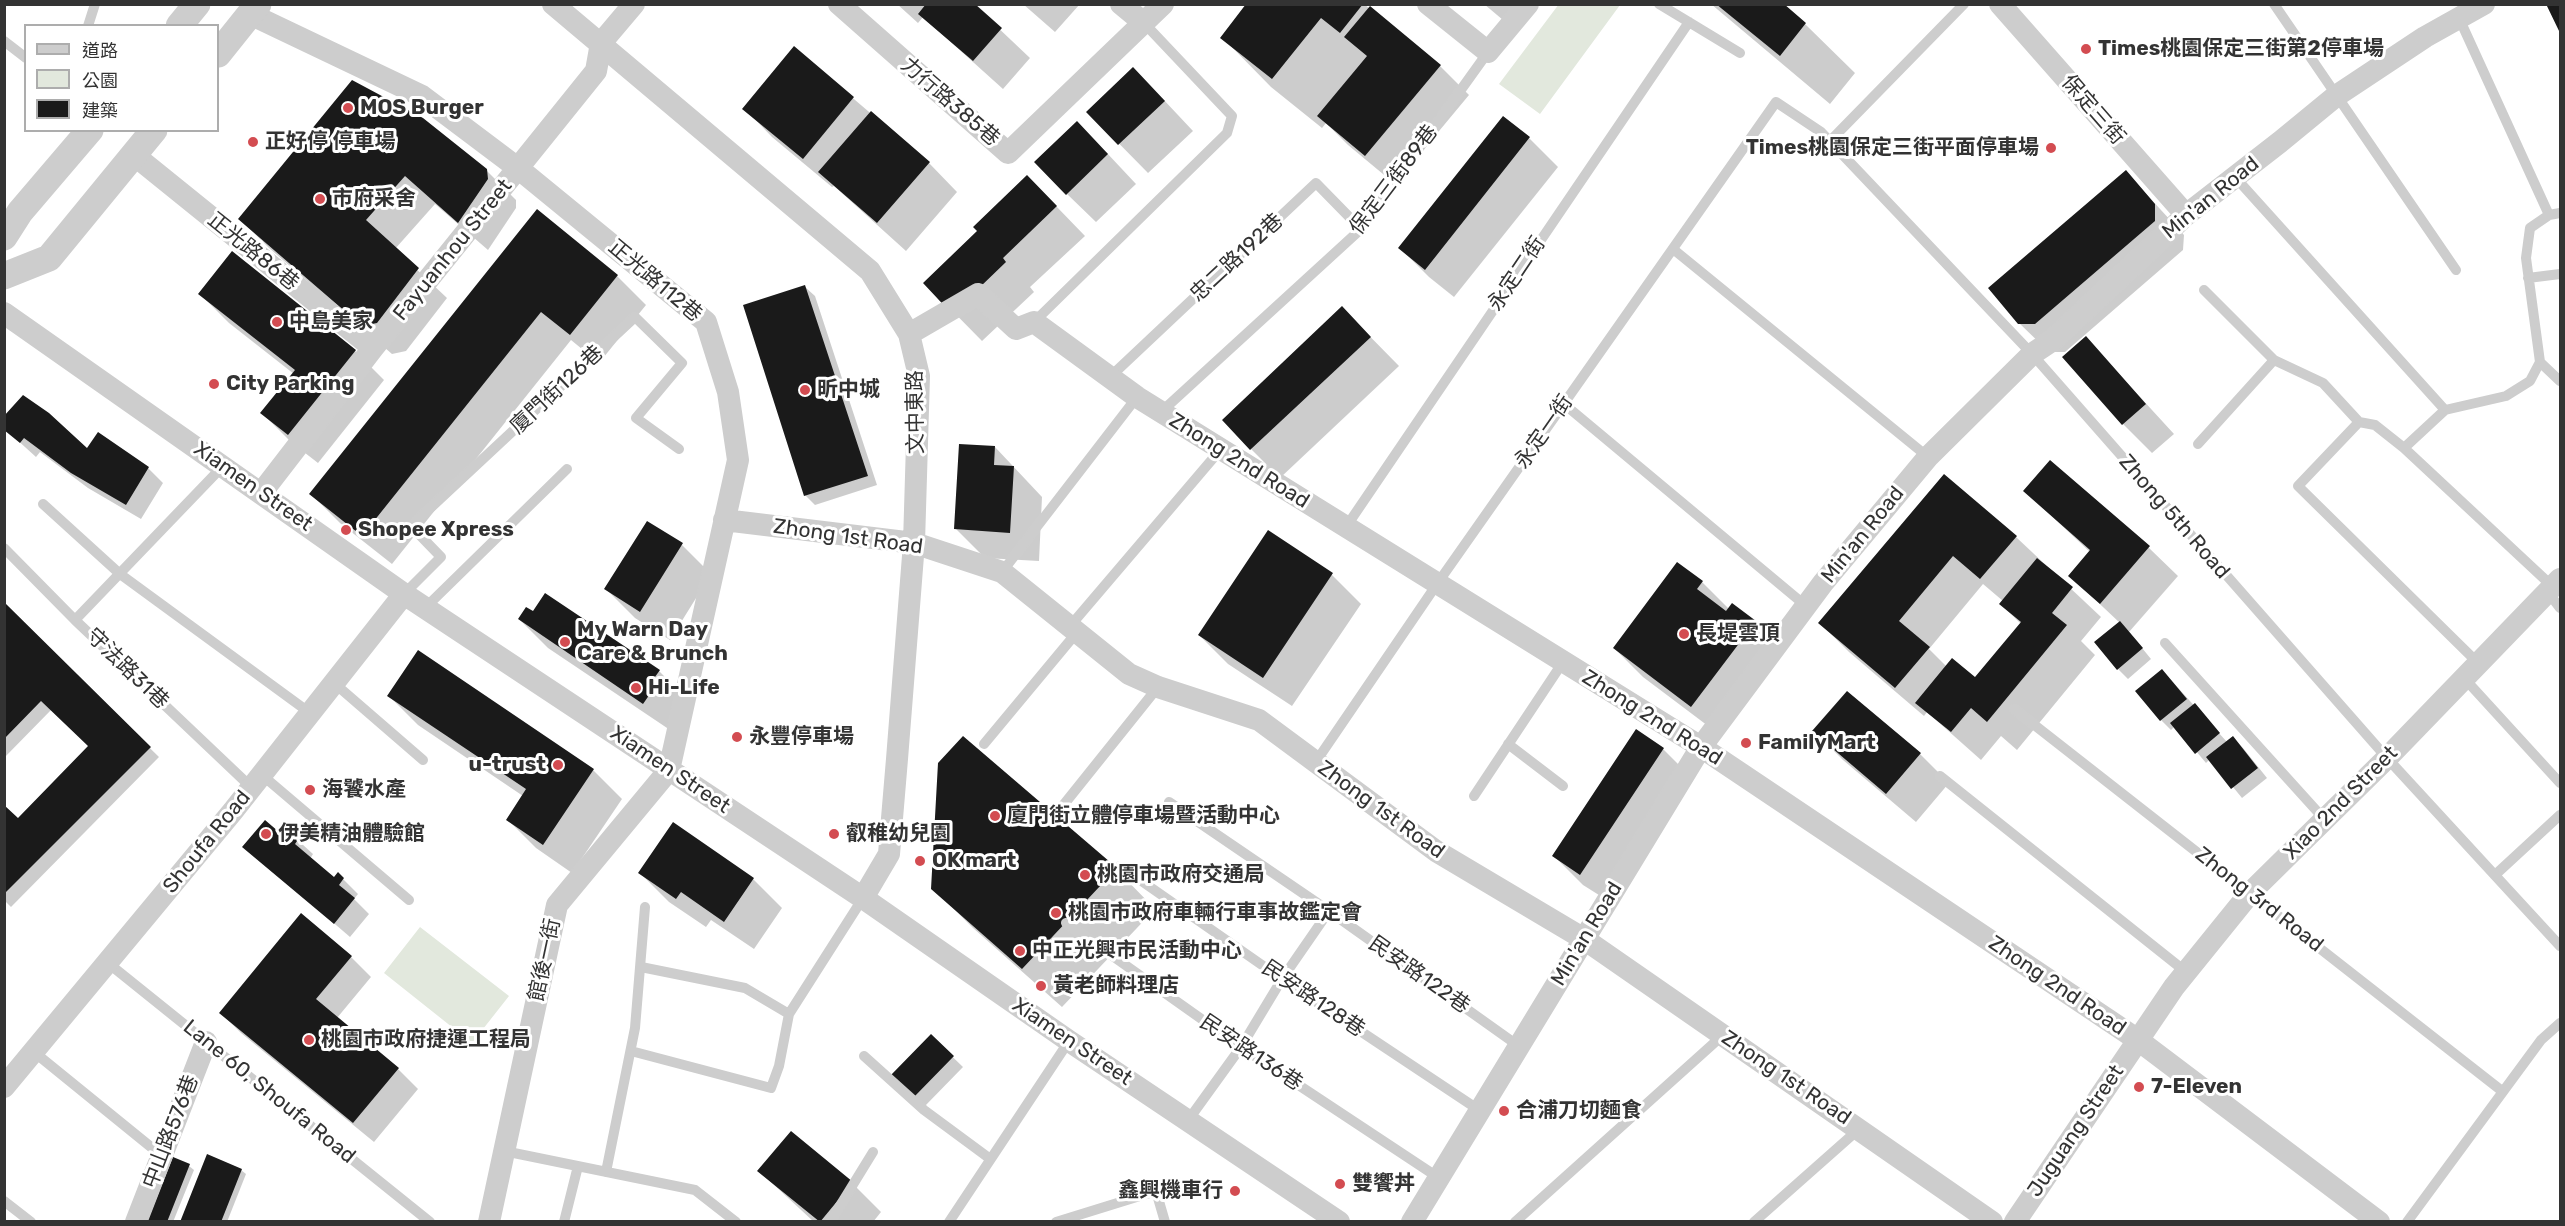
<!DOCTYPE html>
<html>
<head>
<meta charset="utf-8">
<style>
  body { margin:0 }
  #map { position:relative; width:2565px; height:1226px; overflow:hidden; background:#fff; font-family:Rubik,"Noto Sans TC",sans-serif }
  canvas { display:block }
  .frame { position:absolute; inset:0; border:6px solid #333; pointer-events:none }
  .legend { position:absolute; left:24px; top:24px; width:195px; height:108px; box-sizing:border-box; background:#fff; border:2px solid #adadad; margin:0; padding:8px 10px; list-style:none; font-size:18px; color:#333 }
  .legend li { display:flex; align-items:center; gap:12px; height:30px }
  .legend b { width:30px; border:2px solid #adadad }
</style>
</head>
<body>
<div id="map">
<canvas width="2565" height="1226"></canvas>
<div class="frame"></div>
<ul class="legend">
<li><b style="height:8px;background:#cdcdcd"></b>道路</li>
<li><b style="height:16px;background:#e2e8dd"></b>公園</li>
<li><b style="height:16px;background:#1a1a1a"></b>建築</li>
</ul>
</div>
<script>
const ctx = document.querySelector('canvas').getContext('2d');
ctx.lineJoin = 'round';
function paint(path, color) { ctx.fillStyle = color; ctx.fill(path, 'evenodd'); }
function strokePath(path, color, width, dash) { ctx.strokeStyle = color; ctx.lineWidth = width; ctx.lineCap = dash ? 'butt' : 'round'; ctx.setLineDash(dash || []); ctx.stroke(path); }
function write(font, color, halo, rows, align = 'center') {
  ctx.font = font + ' Rubik,"Noto Sans TC",sans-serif'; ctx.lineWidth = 6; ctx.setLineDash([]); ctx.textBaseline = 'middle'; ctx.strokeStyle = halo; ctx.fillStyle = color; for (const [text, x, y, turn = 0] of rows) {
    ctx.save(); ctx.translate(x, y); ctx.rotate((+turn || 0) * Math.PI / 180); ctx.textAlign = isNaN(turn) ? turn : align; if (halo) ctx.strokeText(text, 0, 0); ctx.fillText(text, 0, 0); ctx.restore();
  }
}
paint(new Path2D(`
  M1559,4l61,1 -80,109 -41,-30z
  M420,927l89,69 -37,47 -88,-70z`), '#e2e8dd');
paint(new Path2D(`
  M897,4h76l57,54 -27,31 -80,-72 -5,6z
  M1023,4h57l-25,28z
  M1248,4h116l76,62 29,29 -74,89 -47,-39 -22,-22 -4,5 -51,-41 -49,-50z
  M1484,4h53l-21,27z
  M1711,4h71l23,20 50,49 -25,31z
  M794,48l135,115 28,29 -51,59 -72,-65 -2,1 -60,-50 -28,-29z
  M1162,98l31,33 -45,42 -60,-61z
  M422,120l64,50 30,30v8l-28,42 -53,-46 -40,45 52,49 -41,53 -14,3 -123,-106 -29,-29z
  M1529,138l29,29 -104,130 -25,-20 -29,-29z
  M1106,152l30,32 -40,38 -29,-28z
  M2126,172l58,63 -1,15 -118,102h-16l-30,-29z
  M1056,206l29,30 -55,51 4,5 -52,49 -57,-58z
  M537,211l80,65 29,29 -47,58 -28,-23 -179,224 -52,-41 -29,-29z
  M805,287l10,9 62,189 -62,20 -10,-10z
  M200,294l155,57 29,29 -66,83 -27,-21 -29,-29 32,-39 -65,-51z
  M1342,308l57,58 -119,112 -29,-29z
  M2086,338l88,96 -22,19 -29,-29 -59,-67z
  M4,428l83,22 12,-16 49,34 15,15 -22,36 -53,-31 -48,-36 -4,5z
  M995,447l47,50 -3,64 -54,-3 -29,-29z
  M2050,462l99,86 29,28 -49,56 22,27 -23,20 -10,-10 2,-46 -50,-47 20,-24 -65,-61z
  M1944,476l72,61 85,80 -20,24 14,14 -78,95 -16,-14 -20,24 -54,-48 -3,4 -75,-64 -29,-29zM1983,584l20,17 -2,3 20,20 -45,55 -29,-12 -18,-18z
  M1268,532l64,43 29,29 -69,102 -64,-42 -29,-29z
  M682,545l29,29 -41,66 -35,-22 -29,-29z
  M1677,564l25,18 27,27 26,13 29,29 -64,84 -77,-58 -29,-29z
  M4,605l155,152 -148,150 -7,-7v-93l14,13 72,-74 -38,-37 -48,49z
  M519,619l140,52 29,29 -15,32 -125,-84z
  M2171,680l56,62 6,-4 10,10 24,30 -25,20 -32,-39 -4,4 -31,-37 -4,4 -10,-10z
  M389,696l204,74 29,29 -50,74 -36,-25 -29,-29 16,-23 -105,-71z
  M1814,731l106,23 29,29 -33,39 -73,-62z
  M1663,749l29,29 -82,124 -27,-17 -29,-29z
  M673,824l80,55 29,29 -28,41 -43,-29 -5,7 -37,-25 -29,-29z
  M291,834l22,20 -3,5 24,20h9l15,15 -4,5 15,15 -19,23 -106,-91 42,-6z
  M1116,869l39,40 -93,98 -89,-79 -40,-40z
  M351,957l20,20 -34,41 61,51 20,20 -44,53 -133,-109 -20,-20z
  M931,1036l32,31 -38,39 -32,-31z
  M189,1166l5,4 -21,52h-24z
  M241,1170l5,4 -19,48h-45z
  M759,1171l93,12 29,29 -8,10h-59z`), '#0003');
paint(new Path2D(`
  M926,4h49l27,24 -29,33 -55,-47z
  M1246,4h117l-23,29 -19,-15 -49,61 -52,-41z
  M1716,4h68l22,19 -26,33z
  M2546,4h14v29z
  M1370,6l71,59 -76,91 -48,-40 50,-60 -23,-19z
  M794,46l60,51 -51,62 -61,-50z
  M1133,67l32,34 -47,44 -32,-33z
  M352,80l71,38 64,51 1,10 -30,44 -53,-47 -39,44 53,48 -42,55 -15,3 -124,-107z
  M871,111l59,51 -53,61 -59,-51z
  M1503,116l27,21 -105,133 -27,-22z
  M1077,121l31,33 -42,41 -32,-33z
  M2126,170l29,34v17l-120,103h-17l-30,-36z
  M1027,175l30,31 -54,52 3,4 -54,52 -29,-31 54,-52 -4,-4z
  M537,209l81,66 -48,60 -29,-23 -179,224 -53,-42z
  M232,251l124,99 -68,85 -28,-22 35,-43 -97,-76z
  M805,285l63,191 -64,20 -61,-191z
  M1342,306l29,31 -121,113 -28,-30z
  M2086,336l60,68 -24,21 -60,-68z
  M23,395l26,18 38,35 11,-16 51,35 -23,38 -55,-32 -47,-35 -4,5 -16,-13v-14z
  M959,444l36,2 -1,19 20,1 -4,67 -56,-4z
  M2050,460l100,86 -50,58 -32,-28 22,-26 -67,-59z
  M1944,474l73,62 -37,43 -27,-23 -54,65 31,26 -35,41 -77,-65z
  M647,521l36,22 -43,69 -36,-23z
  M1268,530l65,43 -70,105 -65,-43z
  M2037,558l36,29 -21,26 15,12 -80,97 -16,-14 -20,24 -36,-29 37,-45 23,19 46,-55 -22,-18z
  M1677,562l26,19 -6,8 29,22 6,-8 24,18 -65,86 -78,-59z
  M545,593l115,77 -13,18 5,3 -9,13 -125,-85 8,-12 7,4z
  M4,602l147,145 -147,147v-89l14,13 70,-72 -47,-45 -37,38z
  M2120,621l23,27 -26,22 -23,-28z
  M418,650l176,119 -51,76 -37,-25 20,-31 -139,-93z
  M2162,669l25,30 -27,22 -25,-30z
  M1847,691l74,62 -35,41 -74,-63z
  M2195,703l25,30 -25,21 -25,-31z
  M1636,729l28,19 -84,127 -28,-19z
  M963,736l154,132 -95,101 -91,-80 7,-126z
  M2233,736l25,32 -27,21 -25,-32z
  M265,820l21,18 5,-6 8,6 -4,6 39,33 4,-5 6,6 -5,7 16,13 -21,26 -92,-77z
  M673,822l81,56 -30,44 -43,-30 -5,7 -38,-26z
  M301,913l51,43 -36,43 83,69 -46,55 -134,-110z
  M931,1034l23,22 -40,41 -23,-22z
  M791,1131l62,51 -33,40 -63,-51z
  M207,1154l35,15 -21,53h-41z
  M173,1157l17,7 -23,58h-20z`), '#1a1a1a');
strokePath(new Path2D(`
  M1659,4l81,49
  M2274,4l182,266
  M2459,18l90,197
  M88,26l7,-22
  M4,41l22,17
  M1830,141l134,-137
  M2235,177l210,233
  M1673,249l255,208
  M2528,278l32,-4
  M2204,290l70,70 49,23 36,39
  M1034,322l193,-189 5,-17 -88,-93
  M2540,362l20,19
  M1110,377l206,-194 45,46
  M1564,404l242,202
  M1161,412l200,-183 127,-177
  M2359,422l-61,64 180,177
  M2359,422l16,3 29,23 148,138
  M2198,444l76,-84
  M2404,448l41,-38 61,-14 24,-15 10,-19 -14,-104 4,-30 19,-13 11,-2
  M43,504l77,70 190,139
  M1346,527l343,-505
  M4,548l71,72 177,168
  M1002,572l135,-175
  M2547,591l13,17
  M404,594l37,-37 -30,-31 224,-209 47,46 -46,55 43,31
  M425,608l142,-139
  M75,620l147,-153
  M1071,625l150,-176
  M2165,643l160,177
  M2464,678l96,105
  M334,683l89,77
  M2014,709l488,382
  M984,744l94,-113
  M1508,744l55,42
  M1315,763l122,-179 339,-482 45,30 211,222 355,404 173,188
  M262,775l147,125
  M1940,776l246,196
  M1474,796l89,-134
  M1169,802l160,109 191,136
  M1061,808l97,-121
  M1120,866l162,113 197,131
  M2495,875l65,-60
  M1066,923l175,124 198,131
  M108,963l322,259
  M641,967l104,21 44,26
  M631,1051l140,37 8,-22 10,-52 74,-116
  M34,1052l128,104
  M864,1056l60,54 65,48
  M1189,1119l52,-72 41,-68 47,-68
  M504,1151l191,39 41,32
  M606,1172l29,-144 10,-121
  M4,1201l27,21
  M564,1222l14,-56
  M830,1222l43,-70
  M949,1222l120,-181
  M1056,1222l100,-31 9,31
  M1515,1222l208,-187
  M1754,1222l105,-93
  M2407,1222l134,-182 19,-17`), '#cdcdcd', 10);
strokePath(new Path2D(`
  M553,4l317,267 39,63 10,42 -5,167 -17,216 -8,95 -26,44
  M839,4l169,149 155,-149
  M1121,4l23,19
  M1428,4l60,48 40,-48
  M2000,4l186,211
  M250,14l172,82 97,73 187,153 22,70 10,68 -69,310 -112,135 -68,317
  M134,155l239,193
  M4,313l400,281 459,304 206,143 270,181
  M909,334l69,-40 38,35 18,-7 103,75 564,350 437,293 241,182
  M262,492l111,-144 223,-277 5,-28 33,-39
  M724,520l190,23 88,29 127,102 29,13 101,33 177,131 148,88 408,283
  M4,1087l229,-276 171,-217
  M136,1222l70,-180
  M1412,1222l289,-475 122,-164 105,-126 104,-103 21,-14 133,-125 94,-73 56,-46 89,-59 59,-33
  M2015,1222l159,-235 76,-94 137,-135 173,-179`), '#cdcdcd', 22);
strokePath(new Path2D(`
  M179,26l18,-22
  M218,54l40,-50
  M4,237l16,-25 70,-82
  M4,276l45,-18 105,-128`), '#cdcdcd', 27);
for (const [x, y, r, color] of [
  [2086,49,6,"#d34c51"],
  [348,108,6,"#d34c51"],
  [253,142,6,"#d34c51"],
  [2051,148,6,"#d34c51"],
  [320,199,6,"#d34c51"],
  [277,322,6,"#d34c51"],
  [214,384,6,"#d34c51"],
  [805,390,6,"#d34c51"],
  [346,530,6,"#d34c51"],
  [1684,634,6,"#d34c51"],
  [565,642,6,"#d34c51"],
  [636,688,6,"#d34c51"],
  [737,737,6,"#d34c51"],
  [1746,743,6,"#d34c51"],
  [558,765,6,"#d34c51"],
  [310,790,6,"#d34c51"],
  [995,816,6,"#d34c51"],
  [266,834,6,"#d34c51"],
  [834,834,6,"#d34c51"],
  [920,861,6,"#d34c51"],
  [1085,875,6,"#d34c51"],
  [1056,913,6,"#d34c51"],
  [1020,951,6,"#d34c51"],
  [1041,986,6,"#d34c51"],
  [309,1040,6,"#d34c51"],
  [2139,1087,6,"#d34c51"],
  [1504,1111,6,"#d34c51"],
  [1340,1184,6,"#d34c51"],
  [1235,1191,6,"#d34c51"]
]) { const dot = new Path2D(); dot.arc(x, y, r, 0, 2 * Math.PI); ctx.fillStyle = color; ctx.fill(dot); strokePath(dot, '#fff', 2); }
write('bold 21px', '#333', '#fff', [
  ["Times桃園保定三街第2停車場",2098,49],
  ["MOS Burger",360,108],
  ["正好停 停車場",265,142],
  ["Times桃園保定三街平面停車場",2039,148,"right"],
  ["市府采舍",332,199],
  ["中島美家",289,322],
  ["City Parking",226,384],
  ["昕中城",817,390],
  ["Shopee Xpress",358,530],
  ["My Warn Day",577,630],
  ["Care & Brunch",577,654],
  ["長堤雲頂",1696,634],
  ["Hi-Life",648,688],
  ["永豐停車場",749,737],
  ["FamilyMart",1758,743],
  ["u-trust",546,765,"right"],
  ["海饕水產",322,790],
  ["廈門街立體停車場暨活動中心",1007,816],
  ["伊美精油體驗館",278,834],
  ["叡稚幼兒園",846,834],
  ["OK mart",932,861],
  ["桃園市政府交通局",1097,875],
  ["桃園市政府車輛行車事故鑑定會",1068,913],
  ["中正光興市民活動中心",1032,951],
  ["黃老師料理店",1053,986],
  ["桃園市政府捷運工程局",321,1040],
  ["7-Eleven",2151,1087],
  ["合浦刀切麵食",1516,1111],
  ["雙饗丼",1352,1184],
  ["鑫興機車行",1223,1191,"right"]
], 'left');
write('21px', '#333', '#fff', [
  ["力行路385巷",950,102,41],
  ["保定三街",2093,110,49],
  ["保定三街89巷",1394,180,-53],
  ["Min'an Road",2211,198,-39],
  ["Fayuanhou Street",453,250,-51],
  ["正光路86巷",253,252,39],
  ["忠二路192巷",1237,258,-43],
  ["永定二街",1517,274,-56],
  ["正光路112巷",655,281,40],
  ["廈門街126巷",557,390,-43],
  ["文中東路",916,412,-91],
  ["永定一街",1544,432,-55],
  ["Zhong 2nd Road",1239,461,32],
  ["Xiamen Street",253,487,35],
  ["Zhong 5th Road",2174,517,49],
  ["Min'an Road",1863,535,-51],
  ["Zhong 1st Road",848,537,8],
  ["守法路31巷",127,669,44],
  ["Zhong 2nd Road",1652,718,32],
  ["Xiamen Street",670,770,34],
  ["Xiao 2nd Street",2341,803,-45],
  ["Zhong 1st Road",1381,810,36],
  ["Shoufa Road",207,842,-51],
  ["Zhong 3rd Road",2259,900,38],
  ["Min'an Road",1587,934,-59],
  ["館後一街",545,960,-78],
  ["民安路122巷",1419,975,35],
  ["Zhong 2nd Road",2057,986,34],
  ["民安路128巷",1313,999,34],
  ["Xiamen Street",1072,1042,34],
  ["民安路136巷",1251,1053,34],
  ["Zhong 1st Road",1786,1078,34],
  ["Lane 60, Shoufa Road",269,1092,39],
  ["Juguang Street",2076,1131,-56],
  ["中山路576巷",171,1132,-69]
]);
</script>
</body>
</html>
